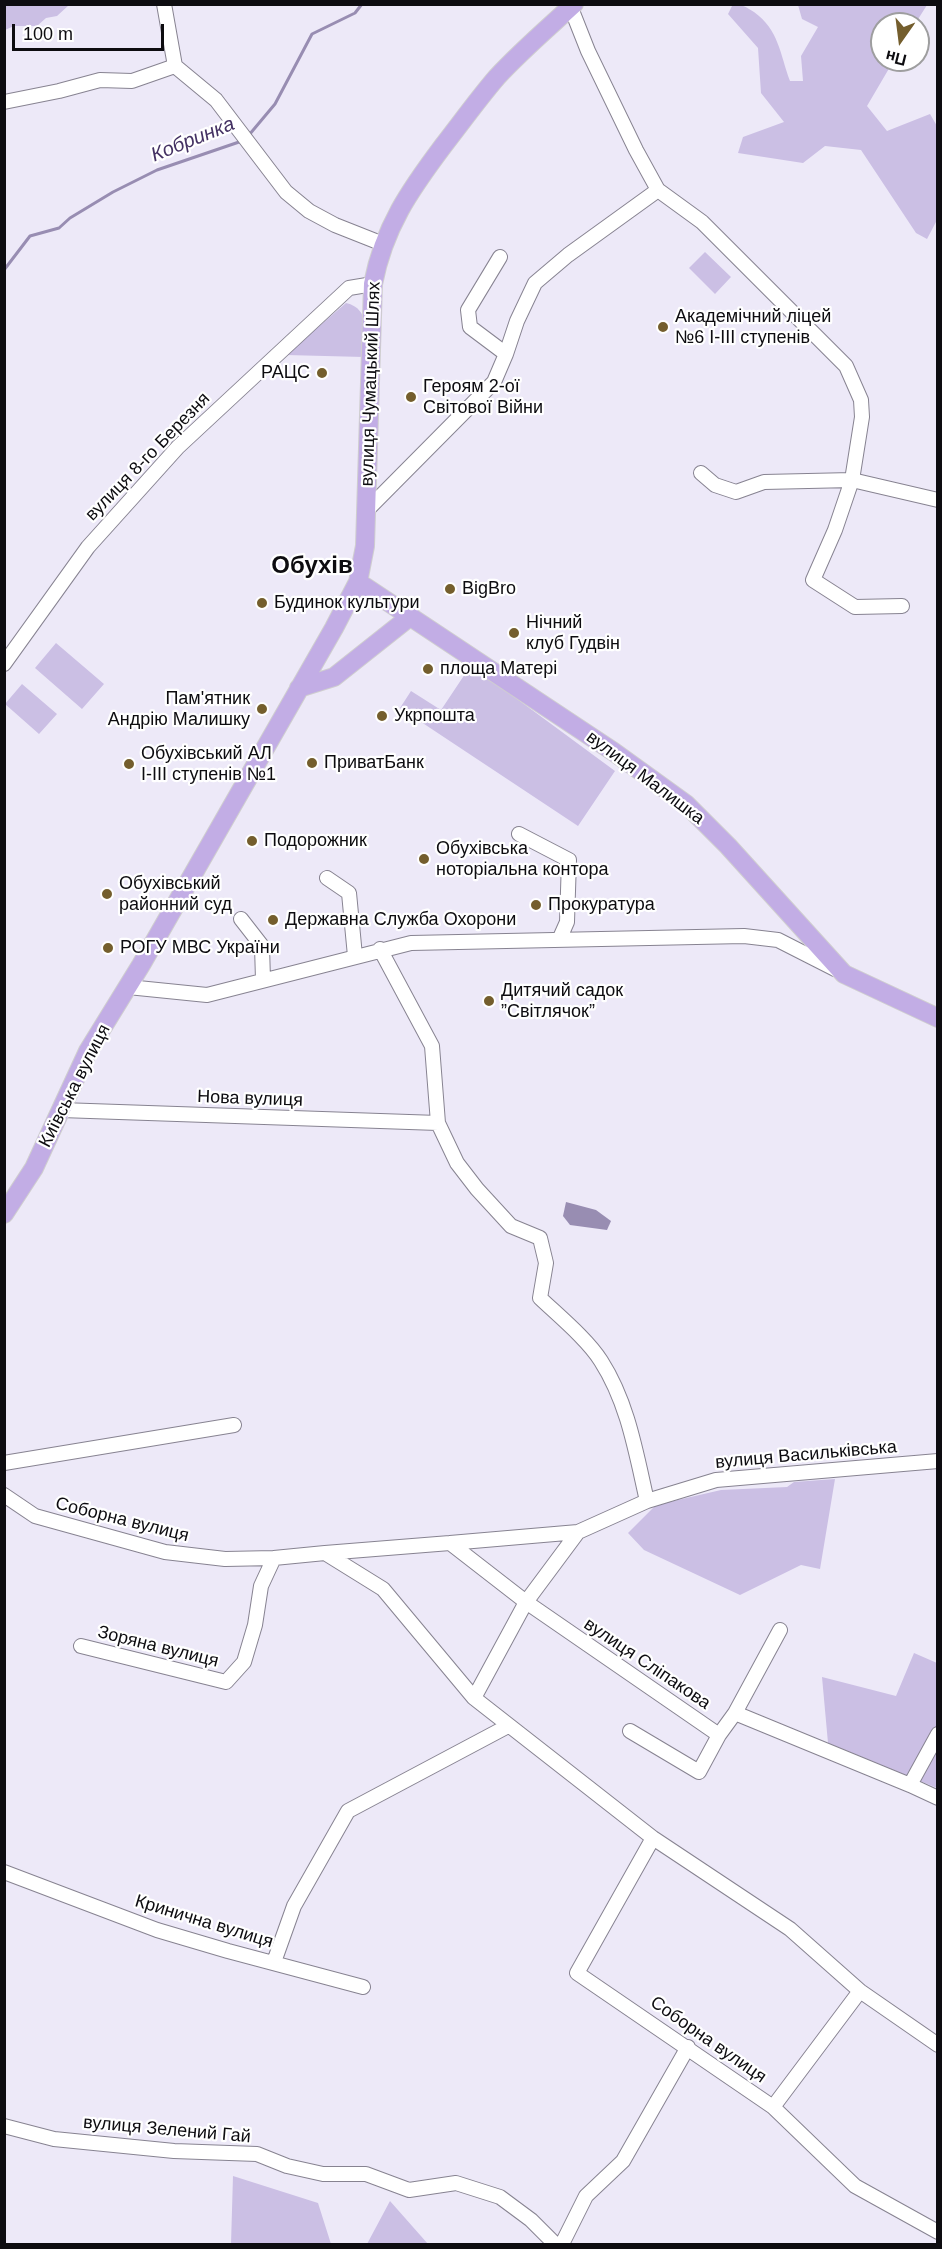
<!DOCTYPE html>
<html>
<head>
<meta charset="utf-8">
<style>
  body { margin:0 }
  #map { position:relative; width:942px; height:2249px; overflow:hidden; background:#ede9f8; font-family:Arial,sans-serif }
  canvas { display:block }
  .frame { position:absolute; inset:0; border:6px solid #0d0c10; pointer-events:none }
  .north { position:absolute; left:870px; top:12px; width:60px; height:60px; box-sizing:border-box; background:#fff; border:2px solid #9e9e9f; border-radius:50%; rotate:194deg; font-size:16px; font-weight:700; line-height:24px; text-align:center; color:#0d0c10 }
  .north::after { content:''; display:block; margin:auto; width:21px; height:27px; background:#745e2d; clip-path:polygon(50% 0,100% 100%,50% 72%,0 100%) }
  .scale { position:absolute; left:12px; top:24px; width:152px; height:27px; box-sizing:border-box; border:3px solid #0d0c10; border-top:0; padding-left:8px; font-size:18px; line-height:21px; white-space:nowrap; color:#0d0c10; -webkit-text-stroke:4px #fff; paint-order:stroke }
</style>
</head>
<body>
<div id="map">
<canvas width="942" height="2249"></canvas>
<div class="frame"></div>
<div class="north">Пн</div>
<div class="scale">100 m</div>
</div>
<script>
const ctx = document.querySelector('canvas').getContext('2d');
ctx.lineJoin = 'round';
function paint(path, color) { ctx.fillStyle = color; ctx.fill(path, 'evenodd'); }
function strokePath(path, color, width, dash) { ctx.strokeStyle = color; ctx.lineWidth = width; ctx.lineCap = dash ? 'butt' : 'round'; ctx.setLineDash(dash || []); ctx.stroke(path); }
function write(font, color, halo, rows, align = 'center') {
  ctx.font = font + ' Arial,sans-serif'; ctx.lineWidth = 4.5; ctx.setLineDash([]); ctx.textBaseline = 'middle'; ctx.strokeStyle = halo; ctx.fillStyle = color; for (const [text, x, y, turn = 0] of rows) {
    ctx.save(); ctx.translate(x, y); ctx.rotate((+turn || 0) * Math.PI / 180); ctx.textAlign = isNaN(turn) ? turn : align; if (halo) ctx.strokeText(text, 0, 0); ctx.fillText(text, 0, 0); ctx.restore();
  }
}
paint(new Path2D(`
  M733,4c9,0 13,3 21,8 25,18 26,42 36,69h13l-2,-25 17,-29 -16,-8 -4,-14h129l-12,19h-33v36h12l-27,46 20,25 43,-17 7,12v94l-10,19 -11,-6 -55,-83 -36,-4 -22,17 -65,-10 5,-16 41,-15 -23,-29 -3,-45 -30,-34z
  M4,5l1,-1 64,1 -12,11 -11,2 -9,8h-23l-9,4z
  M705,252l26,25 -16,17 -26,-26z
  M346,303c26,6 18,32 18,54l-78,-2z
  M56,643l48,41 -22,25 -47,-41z
  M471,665l144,106 -37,55 -178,-118 11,-17 30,19z
  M22,684l35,30 -18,20 -34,-30z
  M835,1479l-15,90 -19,-4 -61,30 -96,-45 -16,-17 28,-28 65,-15 66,-3 7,-5z
  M914,1653l23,10v125l-109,-45 -6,-66 74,19z
  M233,2176l85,27 13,41h-100z
  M390,2201l38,43h-61z`), '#cbbfe4');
paint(new Path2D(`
  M566,1202l30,8 15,11 -4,9 -37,-5 -7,-9z`), '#988db2');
strokePath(new Path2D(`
  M249,135l26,-31 37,-70 43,-21 7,-9
  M4,270l26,-34 29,-8 11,-10 43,-26 44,-22 85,-29`), '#988db2', 3);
const minor = new Path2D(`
  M164,4l11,62
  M571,8l17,43 48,99 22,40 44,32 144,144 15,34 1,17 -10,63 86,20
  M4,102l55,-11 41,-11 32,1 43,-15 41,34 70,92 23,19 26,14 48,19
  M500,257l-32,53 2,17 36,27 11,-33 18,-38 33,-28 90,-65
  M701,473l14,12 21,7 28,-10 88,-2 -17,50 -22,50 42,27 47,-1
  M366,511l128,-129 12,-28
  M4,664l84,-117 90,-100 171,-159 24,-4
  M519,834l50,26 -2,62 -8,18
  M327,878l22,15 6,63
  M241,919l21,27 1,34
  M380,949l52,97 6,77 19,40 20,26 34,37 29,12 6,25 -6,35c19,18 48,42 61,63 27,42 35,92 46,140
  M128,987l79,8 204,-52 333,-7 34,4 57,29
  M61,1110l377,13
  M4,1463l230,-38
  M4,1495l31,21 130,36 60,7 49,-1
  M578,1532l-52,70 193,133 16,-22 45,-83
  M450,1543l128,-11 69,-31 69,-21 222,-19
  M325,1553l125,-10 76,59 -52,96 179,140 137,91 70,62 78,54
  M81,1646l145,36 18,-20 11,-37 6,-39 13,-28 51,-5 58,36 91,109
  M735,1713l175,72
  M630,1731l69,41 20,-37
  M938,1734l-28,51 28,13
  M653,1838l-76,135 196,134 82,79 83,46
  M4,1872l153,58 71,21 135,36
  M274,1962l20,-56 54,-95 160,-85
  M773,2107l87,-116
  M4,2126l50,13 120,12 83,3 30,12 36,8h43l43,16 47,-7 44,14 31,23 24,24
  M562,2244l24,-48 37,-35 65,-114`);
const major = new Path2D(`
  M358,582l256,170 72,52 42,42 116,128 94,44
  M299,688l35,-11 77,-61
  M4,1214l30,-46 54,-117 53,-86 193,-337 24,-46 7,-36 8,-262c11,-57 37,-94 70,-138 18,-23 35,-47 54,-69 24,-26 51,-49 77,-73`);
strokePath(minor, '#878391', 16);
strokePath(major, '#cfcecf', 20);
strokePath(minor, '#fff', 14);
strokePath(major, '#c2ade5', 18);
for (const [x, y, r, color] of [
  [663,327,6,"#745e2d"],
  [322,373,6,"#745e2d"],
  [411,397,6,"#745e2d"],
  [450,589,6,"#745e2d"],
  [262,603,6,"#745e2d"],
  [514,633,6,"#745e2d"],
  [428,669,6,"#745e2d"],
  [262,709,6,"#745e2d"],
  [382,716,6,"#745e2d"],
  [312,763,6,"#745e2d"],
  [129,764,6,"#745e2d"],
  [252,841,6,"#745e2d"],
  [424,859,6,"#745e2d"],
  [107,894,6,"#745e2d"],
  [536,905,6,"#745e2d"],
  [273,920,6,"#745e2d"],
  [108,948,6,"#745e2d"],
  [489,1001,6,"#745e2d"]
]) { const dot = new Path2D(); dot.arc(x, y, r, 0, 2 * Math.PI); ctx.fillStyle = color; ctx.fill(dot); strokePath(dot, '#fff', 2); }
write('18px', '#0d0c10', '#fff', [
  ["Академічний ліцей",675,317],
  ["№6 І-ІІІ ступенів",675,338],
  ["РАЦС",310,373,"right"],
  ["Героям 2-ої",423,387],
  ["Світової Війни",423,408],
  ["BigBro",462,589],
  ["Будинок культури",274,603],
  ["Нічний",526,623],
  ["клуб Гудвін",526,644],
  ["площа Матері",440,669],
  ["Пам'ятник",250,699,"right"],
  ["Андрію Малишку",250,720,"right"],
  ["Укрпошта",394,716],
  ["Обухівський АЛ",141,754],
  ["І-ІІІ ступенів №1",141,775],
  ["ПриватБанк",324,763],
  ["Подорожник",264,841],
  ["Обухівська",436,849],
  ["ноторіальна контора",436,870],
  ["Обухівський",119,884],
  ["районний суд",119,905],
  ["Прокуратура",548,905],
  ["Державна Служба Охорони",285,920],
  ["РОГУ МВС України",120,948],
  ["Дитячий садок",501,991],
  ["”Світлячок”",501,1012]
], 'left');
write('18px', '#0d0c10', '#fff', [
  ["вулиця Чумацький Шлях",371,384,-88],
  ["вулиця 8-го Березня",148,457,-46],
  ["вулиця Малишка",645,778,37],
  ["Київська вулиця",75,1086,-63],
  ["Нова вулиця",250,1099,2],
  ["вулиця Васильківська",806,1455,-5],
  ["Соборна вулиця",122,1520,14],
  ["Зоряна вулиця",158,1647,14],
  ["вулиця Сліпакова",647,1664,34],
  ["Кринична вулиця",204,1922,17],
  ["Соборна вулиця",708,2040,35],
  ["вулиця Зелений Гай",167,2130,5]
]);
write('italic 20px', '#443163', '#fff', [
  ["Кобринка",193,140,-22]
]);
write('bold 24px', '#0d0c10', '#fff', [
  ["Обухів",312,566]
]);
</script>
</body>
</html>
